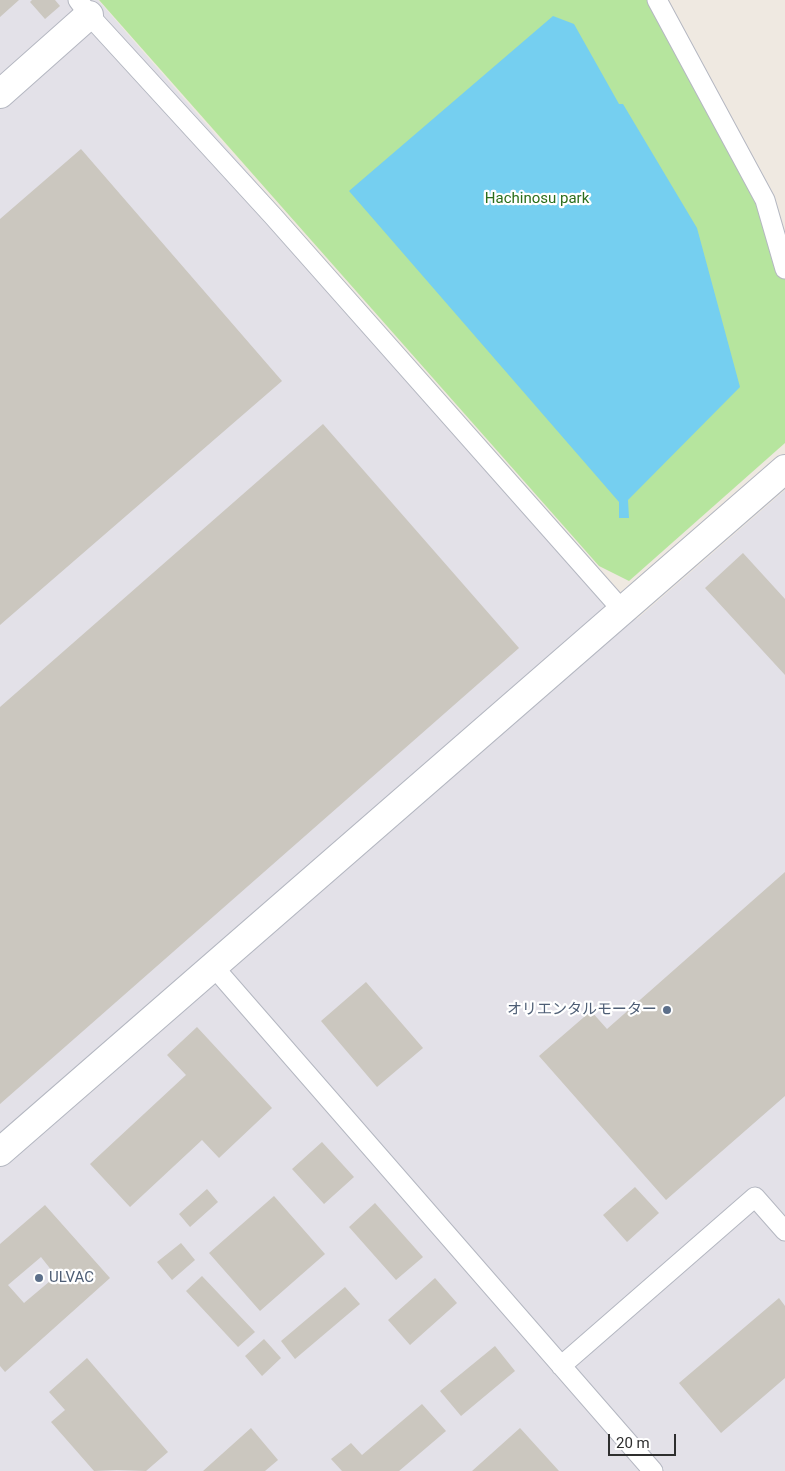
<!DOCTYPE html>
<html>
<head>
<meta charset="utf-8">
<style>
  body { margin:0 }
  #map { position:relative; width:785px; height:1471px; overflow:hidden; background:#efe9e1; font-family:Roboto,sans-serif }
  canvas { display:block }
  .scale { position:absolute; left:608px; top:1434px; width:68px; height:22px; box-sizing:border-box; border:2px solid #2e2e2e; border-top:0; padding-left:6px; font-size:15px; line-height:18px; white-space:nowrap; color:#2e2e2e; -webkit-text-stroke:4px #fff; paint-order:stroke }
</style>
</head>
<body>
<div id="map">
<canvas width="785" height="1471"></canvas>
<div class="scale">20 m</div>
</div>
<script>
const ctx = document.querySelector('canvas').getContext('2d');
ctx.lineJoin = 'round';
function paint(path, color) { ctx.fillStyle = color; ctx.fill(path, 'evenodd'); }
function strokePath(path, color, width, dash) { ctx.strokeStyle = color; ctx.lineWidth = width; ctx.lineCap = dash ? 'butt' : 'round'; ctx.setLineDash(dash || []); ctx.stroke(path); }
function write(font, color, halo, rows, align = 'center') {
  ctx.font = font + ' Roboto,"Noto Sans JP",sans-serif'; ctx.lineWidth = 4.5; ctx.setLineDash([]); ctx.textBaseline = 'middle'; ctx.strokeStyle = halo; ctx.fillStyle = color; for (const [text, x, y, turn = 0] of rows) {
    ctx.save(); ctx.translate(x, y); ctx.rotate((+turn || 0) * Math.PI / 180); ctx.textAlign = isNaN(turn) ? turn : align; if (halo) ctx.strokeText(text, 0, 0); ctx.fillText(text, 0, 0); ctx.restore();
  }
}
paint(new Path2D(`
  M0,0h98l539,619 148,-129v981h-785z`), '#e3e1e8');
paint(new Path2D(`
  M99,0h549l117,200 20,72v171l-156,138 -30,-15z`), '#b6e59e');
paint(new Path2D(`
  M553,16l21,8 45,80h4l74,124 43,159 -112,113 1,18h-10v-16l-270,-311z`), '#75cff0');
paint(new Path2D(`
  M0,0h19l-19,17z
  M32,0h23l5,6 -15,13 -15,-17z
  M81,149l201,232 -282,244v-406z
  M323,424l196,224 -519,456v-397z
  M743,553l42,46v76l-80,-87z
  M785,872v224l-119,104 -127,-144 52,-45 16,18z
  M366,982l57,66 -46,39 -56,-66z
  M197,1027l75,81 -53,50 -17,-18 -72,67 -40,-43 96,-89 -19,-20z
  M322,1142l32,35 -30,27 -32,-35z
  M635,1187l24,26 -32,29 -24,-27z
  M207,1189l11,13 -28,25 -11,-13z
  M274,1196l51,58 -65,57 -51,-58z
  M375,1203l48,54 -27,23 -47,-53z
  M45,1205l65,73 -105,94 -5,-6v-122zM41,1257l15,19 -32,27 -16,-18z
  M181,1243l14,17 -23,20 -15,-18z
  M202,1276l53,56 -17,15 -52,-56z
  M435,1278l22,25 -47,42 -22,-25z
  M345,1287l15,17 -65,55 -14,-18z
  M779,1298l6,8v72l-64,55 -42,-50z
  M264,1339l17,19 -19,18 -17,-20z
  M495,1346l20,25 -54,45 -21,-25z
  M87,1358l81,94 -22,19 -29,-1 -23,1 -43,-49 14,-12 -16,-18z
  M422,1404l24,27 -47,40h-57l-11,-12 20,-16 11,12z
  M251,1428l27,32 -13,11h-62z
  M520,1428l39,43h-87z`), '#cbc7bf');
const street = new Path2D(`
  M78,0l11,15 184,201 350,395
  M657,0l108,200 20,69
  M213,966l440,505
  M561,1366l194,-169 30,34`);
const secondary = new Path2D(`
  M0,94l89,-79
  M0,1152l785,-683`);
strokePath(street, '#b4b7c1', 21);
strokePath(secondary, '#b4b7c1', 30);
strokePath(street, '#fff', 19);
strokePath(secondary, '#fff', 28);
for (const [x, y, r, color] of [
  [667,1010,5,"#5c6f8a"],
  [39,1278,5,"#5c6f8a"]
]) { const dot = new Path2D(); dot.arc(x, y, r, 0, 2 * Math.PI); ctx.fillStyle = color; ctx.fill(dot); strokePath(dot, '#fff', 2); }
write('15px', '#2c6e1b', '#fff', [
  ["Hachinosu park",537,199]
]);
write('15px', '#4e5e75', '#fff', [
  ["オリエンタルモーター",657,1010],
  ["ULVAC",49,1278,"left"]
], 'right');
</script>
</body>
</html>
